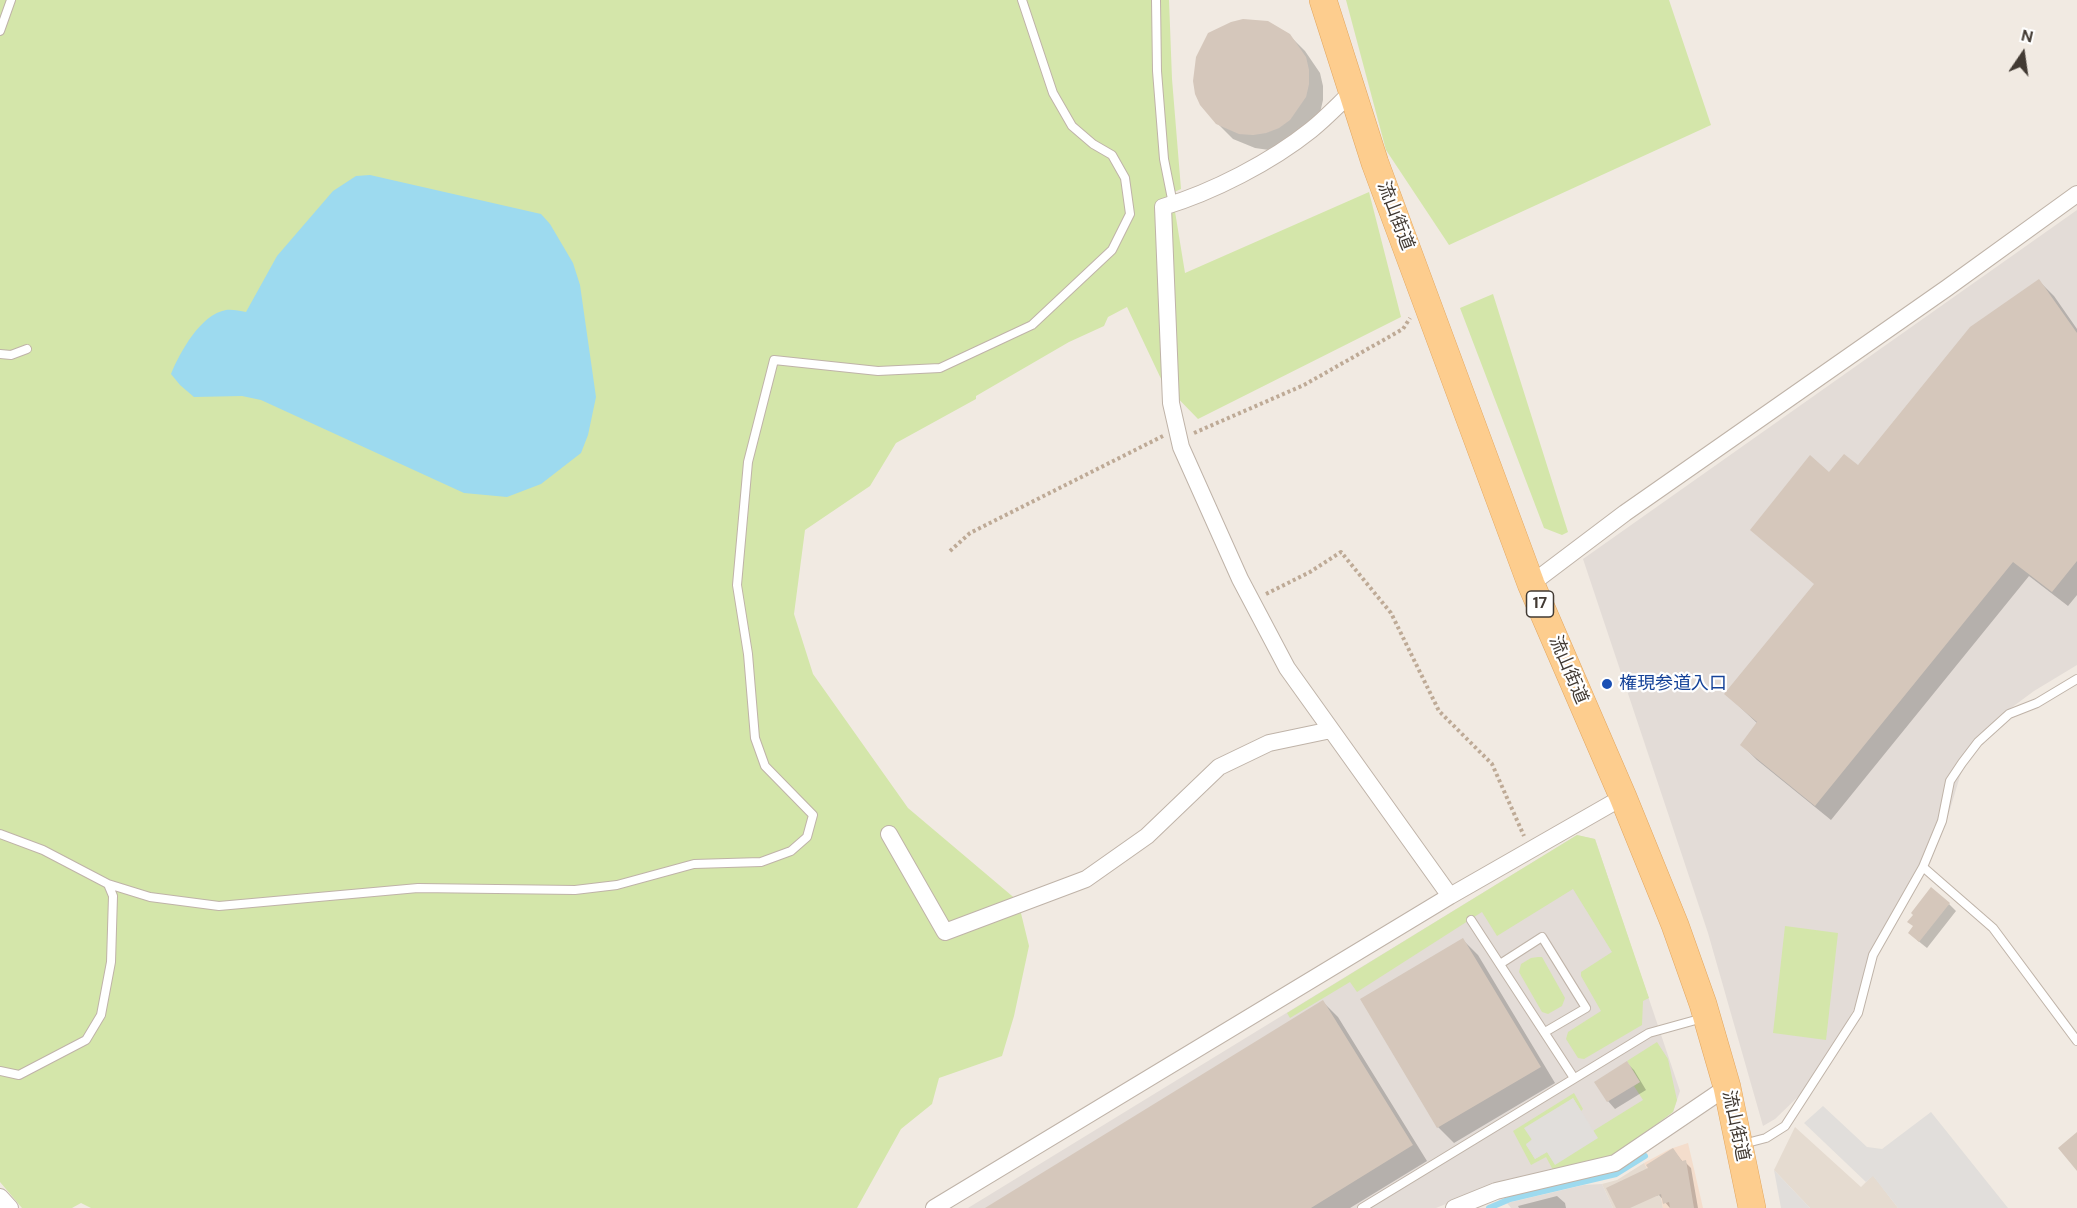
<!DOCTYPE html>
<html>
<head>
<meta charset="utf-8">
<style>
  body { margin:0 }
  #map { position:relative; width:2077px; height:1208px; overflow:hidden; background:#f1eae2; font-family:"DM Sans",sans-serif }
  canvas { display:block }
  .north { position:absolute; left:1993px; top:24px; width:60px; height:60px; -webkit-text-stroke:4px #fff; paint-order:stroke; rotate:13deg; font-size:16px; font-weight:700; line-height:24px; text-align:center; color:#423a33 }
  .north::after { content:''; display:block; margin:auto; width:21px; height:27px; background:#423a33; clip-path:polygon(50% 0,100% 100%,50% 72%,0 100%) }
</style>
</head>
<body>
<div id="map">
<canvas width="2077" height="1208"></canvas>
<div class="north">N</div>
</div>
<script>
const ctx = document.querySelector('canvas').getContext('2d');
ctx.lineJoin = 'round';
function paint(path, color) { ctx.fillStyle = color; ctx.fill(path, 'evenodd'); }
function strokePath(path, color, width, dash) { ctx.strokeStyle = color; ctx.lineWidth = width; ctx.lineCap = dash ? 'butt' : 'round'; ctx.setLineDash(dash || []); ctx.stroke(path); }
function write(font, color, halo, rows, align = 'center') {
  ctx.font = font + ' "DM Sans","Noto Sans JP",sans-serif'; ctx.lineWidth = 4.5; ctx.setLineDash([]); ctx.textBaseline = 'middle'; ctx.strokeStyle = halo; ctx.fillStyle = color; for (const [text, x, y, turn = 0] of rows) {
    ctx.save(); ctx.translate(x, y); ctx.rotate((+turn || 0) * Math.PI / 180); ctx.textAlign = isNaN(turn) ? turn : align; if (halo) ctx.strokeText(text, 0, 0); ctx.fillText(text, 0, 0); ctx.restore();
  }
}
paint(new Path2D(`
  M1795,1127l66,60 12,-12 25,33h-88l-36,-38z
  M1644,1163l16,28 3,17h-50l-11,-24 15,-4z`), '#e5dbd0');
paint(new Path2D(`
  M1688,1143l15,65h-40l-3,-17 -16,-28 26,-14z`), '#f4ddcc');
paint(new Path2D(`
  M2077,210v455l-43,26 -23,17 -42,49 -9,19 -14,47 -25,56 -26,29 -24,42 -16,57 -12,23 -41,63 -27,26 -12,7 -55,-193 -125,-374z
  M1577,835l18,4 85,252 -7,21 -61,45 -107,23 -69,28h-468z
  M1602,1184l11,24h-102l-4,-5 77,-18z`), '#e3dcd7');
paint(new Path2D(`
  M0,0h1169l3,79 9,110 -9,4 13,80 184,-81 32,125 -203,102 -35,-36 -36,-76 -19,10 -4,9 -35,16 -93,54v3l-80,44 -26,43 -65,44 -11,84 19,60 95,134 110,93 11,45 -15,70 -12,40 -63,22 -7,26 -31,25 -44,79h-766l-10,-5 -9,5h-50l-22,-26z
  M1346,0h323l42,125 -262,120 -63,-95z
  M1493,294l75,238 -6,3 -18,-7 -84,-220z
  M1577,835l18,4 54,159 -6,3 -1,24 -58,34 -6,-1 -12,-19 2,-7 33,-21 -20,-35v-4l31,-20 -39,-63 -76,47 -15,-24 -125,80 -7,-10 -60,36 -3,-5z
  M1785,926l53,7 -12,107 -53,-7z
  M1538,957h4l23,41 -3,8 -14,8 -6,-2 -23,-40 2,-8 10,-6z
  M1657,1042l11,17 9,41 -4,12 -61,45 -59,13 -7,-13 -15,8 -18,-34 61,-38 9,16 -2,2 -8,-13 -47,47 9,14 12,-7 8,12 42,-26 -4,-7 50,-31 -9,-14 6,-4 -13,-21z`), '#d4e6aa');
paint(new Path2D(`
  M1573,1098l25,40 -43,27 -8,-13 -12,7 -9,-15 6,-4 -8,-12z
  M1823,1106l44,41 15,2 49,-37 77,96h-110l-25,-32 -7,6 -62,-59z
  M1774,1170l36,38h-29z`), '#e1dedb');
paint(new Path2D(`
  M370,175l171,39 9,10 23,39 7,22 16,112 -8,38 -7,18 -40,31 -34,13 -43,-4 -203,-93 -19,-4 -48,1 -14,-12 -9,-11c9,-22 30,-60 55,-64 6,-1 14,1 20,2l31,-56 56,-65 23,-15z`), '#9ddaef');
paint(new Path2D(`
  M1289,35l16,16 15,22 3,13v14l-3,13 -15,22 -36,15 -14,-2 -22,-9 -16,-16z
  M2039,281l15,15 23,33v266l-9,11 -39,-30 -198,244 -74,-60 -15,-15 16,-21 -32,-30 89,-109 14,-111 29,-7z
  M1949,904l7,7 -29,37 -10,-8 -2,-13z
  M1463,940l15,15 77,128 -101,60 -16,-16 -76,-127z
  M1323,1002l15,15 89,144 -77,47h-363z
  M1627,1063l7,7 12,20 -31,19 -7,-8z
  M1673,1150l10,12h2l6,6 7,40h-28l-11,-13 -40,11 31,-37z
  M1557,1196l8,7 1,5h-47l-1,-2z`), '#0003');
strokePath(new Path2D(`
  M1489,1208l21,-9 106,-25 29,-18`), '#9ddaef', 6);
paint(new Path2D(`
  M1243,19l25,2 22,13 16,23 3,13v14l-3,13 -16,23 -11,8 -13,5 -13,2 -14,-1 -23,-10 -16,-19 -5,-11 -2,-13 3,-24 12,-24 23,-11z
  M2039,279l38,54v228l-25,31 -39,-30 -198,244 -75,-61 17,-23 -33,-28 90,-110 -64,-54 60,-75 19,17 15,-18 14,11 112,-138z
  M1931,887l19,16 -31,39 -11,-9 5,-7 -6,-4 6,-7 -2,-2z
  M1463,938l78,129 -104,61 -77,-129z
  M1323,1000l90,145 -102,63h-326z
  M1627,1061l13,21 -33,20 -13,-20z
  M2077,1132v39l-19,-23z
  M1673,1148l9,13 4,-1 8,48h-24l-1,-6 -6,2 -2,-10 -31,14h-14l-10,-20 42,-20 -2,-3z`), '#d5c7bb');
const service = new Path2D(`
  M1156,0l1,71 7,88 9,45
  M0,31l11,-31
  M0,354l11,1 16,-6
  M0,834l43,16 65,34 5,12 -2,66 -10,53 -15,25 -67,35 -19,-4
  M1923,867l70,61 84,113
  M108,884l42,13 69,9 199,-18 157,2 42,-5 77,-21 67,-2 30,-11 16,-14 6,-22 -48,-49 -10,-28 -7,-84 -11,-69 11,-123 26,-102 104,11 62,-3 92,-43 80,-75 18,-36 -5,-36 -13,-23 -19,-11 -21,-18 -19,-33 -31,-93
  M1471,920l103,158
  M1500,964l42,-27 44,71 -41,24
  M1743,1144l23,-6 19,-12 73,-113 15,-58 50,-88 19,-46 8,-40 12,-18 16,-21 31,-28 28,-11 40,-24
  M1362,1208l287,-175 54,-15`);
const minor = new Path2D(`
  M1352,92c-13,12 -26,26 -41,38 -40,32 -98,62 -148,77l8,196 10,44 59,132 47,89 163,228
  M1531,584l94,-71 322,-225 130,-94
  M889,834l56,98 141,-53 61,-43 72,-69 50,-24 62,-13
  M0,1197l10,11
  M934,1208l516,-312 173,-99
  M1454,1208l42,-17 119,-28 112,-76`);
const primary = new Path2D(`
  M1323,0l52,163 156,421 92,213 52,128 28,79 24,83 25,121`);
strokePath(service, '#bfb3a8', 10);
strokePath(minor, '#bfb3a8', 18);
strokePath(primary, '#e2a65f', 28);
strokePath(new Path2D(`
  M1194,433l110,-48 99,-56 7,-11
  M950,551l20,-18 193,-97
  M1266,594l44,-22 31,-20 50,61 48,98 53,53 32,72`), '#beaa96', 4, [3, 3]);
strokePath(service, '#fff', 8);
strokePath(minor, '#fff', 16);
strokePath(primary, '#fdcd8e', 27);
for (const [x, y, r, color] of [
  [1607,684,6,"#1a4fb4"]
]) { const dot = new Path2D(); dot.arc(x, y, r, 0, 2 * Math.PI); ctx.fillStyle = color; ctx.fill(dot); strokePath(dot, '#fff', 2); }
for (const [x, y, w] of [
  [1540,604,27]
]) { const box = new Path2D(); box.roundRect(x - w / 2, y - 13, w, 26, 4.5); ctx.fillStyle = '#fff'; ctx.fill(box); strokePath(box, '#423a33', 1.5); }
write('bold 16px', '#423a33', null, [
  ["17",1540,604]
]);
write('18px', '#423a33', '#fff', [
  ["流山街道",1395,216,69],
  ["流山街道",1568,670,67],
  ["流山街道",1735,1126,78]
]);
write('18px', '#164399', '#fff', [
  ["権現参道入口",1619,684]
], 'left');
</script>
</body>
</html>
